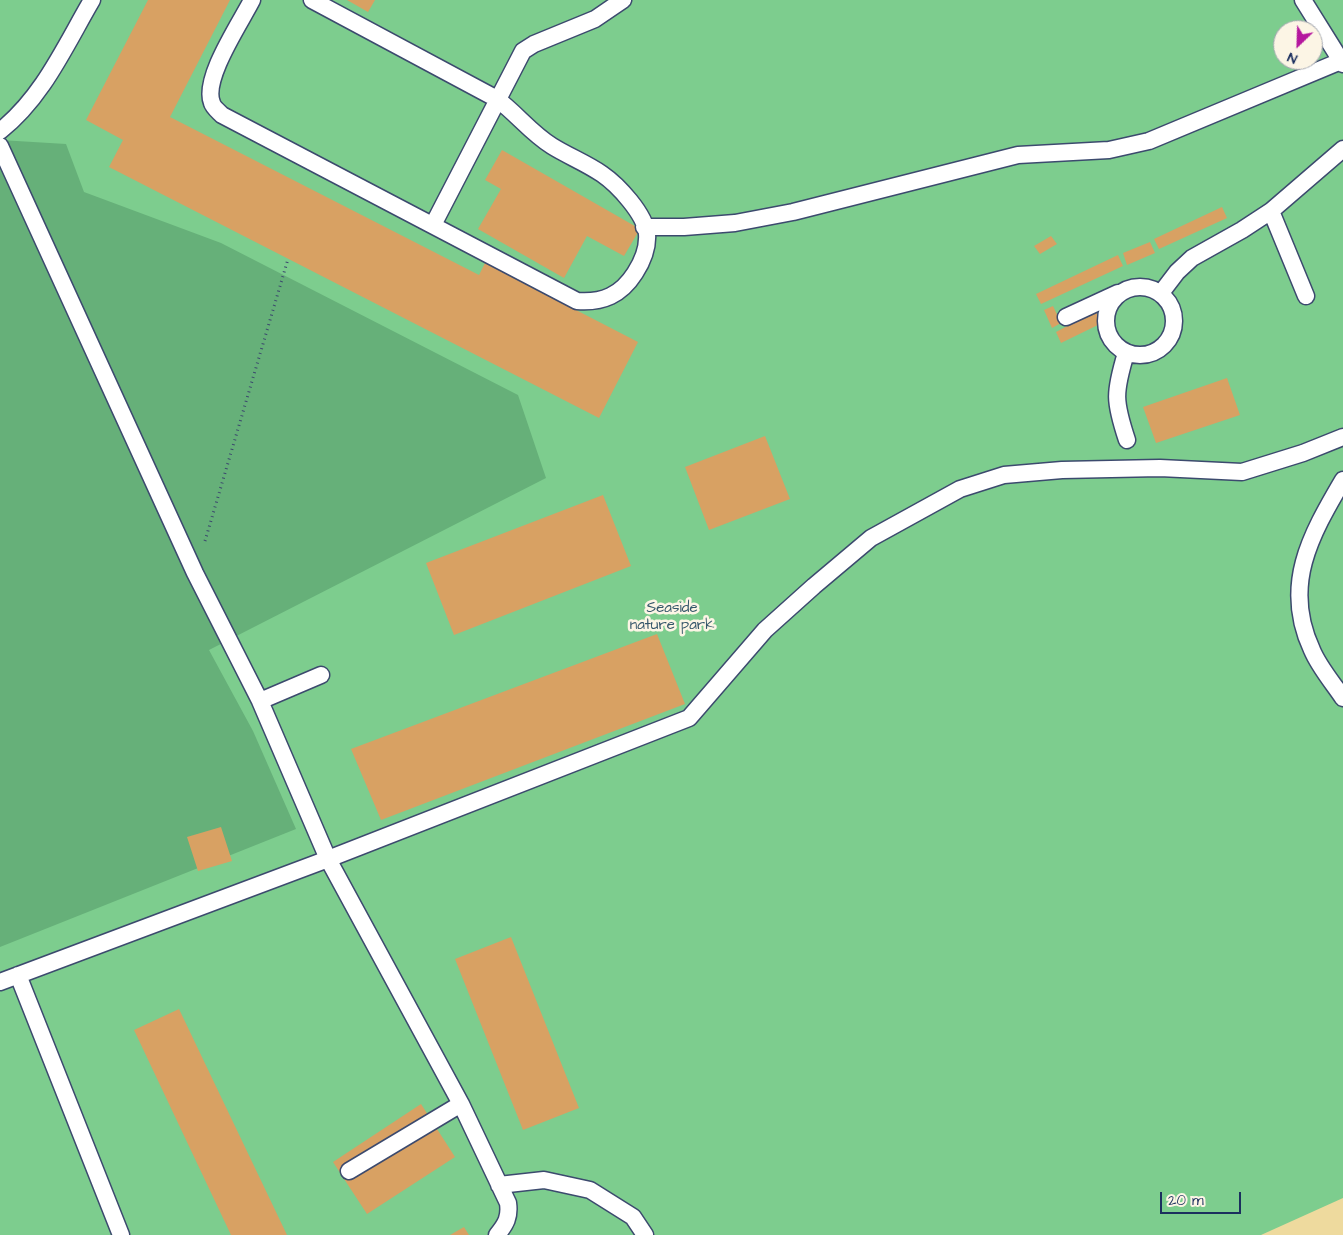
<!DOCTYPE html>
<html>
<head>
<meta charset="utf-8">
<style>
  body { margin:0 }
  #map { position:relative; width:1343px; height:1235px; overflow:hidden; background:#f5e4c9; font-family:"Architects Daughter",sans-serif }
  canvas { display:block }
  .north { position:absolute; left:1273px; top:20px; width:50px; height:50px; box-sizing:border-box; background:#fcf5e5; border:1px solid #a2a6af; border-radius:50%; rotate:204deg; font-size:14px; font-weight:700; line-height:20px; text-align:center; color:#1b2f5e }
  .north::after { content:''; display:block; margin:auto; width:18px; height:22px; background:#b5179e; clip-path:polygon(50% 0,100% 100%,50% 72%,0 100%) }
  .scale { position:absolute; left:1160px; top:1192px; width:81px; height:22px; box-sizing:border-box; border:2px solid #1b2f5e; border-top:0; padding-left:6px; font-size:15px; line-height:18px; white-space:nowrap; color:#1b2f5e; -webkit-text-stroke:4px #fcf5e5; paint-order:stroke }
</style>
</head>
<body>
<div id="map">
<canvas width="1343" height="1235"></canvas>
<div class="north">N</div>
<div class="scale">20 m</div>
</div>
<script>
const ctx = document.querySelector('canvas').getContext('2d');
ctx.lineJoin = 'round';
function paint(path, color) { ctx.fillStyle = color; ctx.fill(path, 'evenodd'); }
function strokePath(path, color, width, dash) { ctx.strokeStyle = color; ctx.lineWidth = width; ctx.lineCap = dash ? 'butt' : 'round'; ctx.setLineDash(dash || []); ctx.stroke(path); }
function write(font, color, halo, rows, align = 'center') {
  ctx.font = font + ' "Architects Daughter",sans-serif'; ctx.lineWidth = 5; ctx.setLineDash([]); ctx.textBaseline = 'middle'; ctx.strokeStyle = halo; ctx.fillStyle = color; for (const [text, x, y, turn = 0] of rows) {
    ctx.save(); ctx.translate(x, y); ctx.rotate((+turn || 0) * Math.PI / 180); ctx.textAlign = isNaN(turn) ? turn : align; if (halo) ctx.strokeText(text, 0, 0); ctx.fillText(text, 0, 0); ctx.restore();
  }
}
paint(new Path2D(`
  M0,0h1343v1235h-1343zM1283,30h30v30h-30z`), '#7dcd8e');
paint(new Path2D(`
  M0,140l66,4 18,48 137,51 297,152 28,83 -337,172 44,81 43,98 -296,118z`), '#66b079');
paint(new Path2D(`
  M1343,1198v37h-82z`), '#eeda9e');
paint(new Path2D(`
  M148,0h82l-60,117 309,158 6,-12 153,79 -39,76 -490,-251 14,-27 -37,-20z
  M347,0h28l-7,12z
  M502,150l138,79 -16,27 -37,-20 -23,42 -86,-49 23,-40 -16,-9z
  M1222,207l5,11 -68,31 -5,-10z
  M1051,236l6,8 -17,10 -6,-8z
  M1150,242l5,11 -28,12 -4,-12z
  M1118,255l5,11 -82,38 -5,-10z
  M1053,306l8,17 -9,5 -8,-18z
  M1096,311l6,12 -41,20 -5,-11z
  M1227,378l13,37 -84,28 -13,-36z
  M765,436l25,63 -81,31 -24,-63z
  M603,495l28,71 -177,69 -28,-72z
  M657,634l28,70 -304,116 -30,-71z
  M221,827l11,34 -34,10 -11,-34z
  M511,937l68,171 -56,22 -68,-171z
  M179,1009l108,226h-56l-97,-205z
  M421,1104l34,53 -88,57 -34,-52z
  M464,1227l5,8h-19z`), '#d8a163');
const lane = new Path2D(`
  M252,0c-11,22 -50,79 -40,103 1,4 6,8 10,12l355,186c26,2 44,-6 58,-28 7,-11 13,-26 12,-39 -2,-20 -29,-49 -45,-60 -16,-11 -34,-18 -50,-28 -21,-13 -35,-32 -55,-47l-185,-99
  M1303,0l40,64
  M0,131c43,-34 65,-85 92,-131
  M0,146l195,427 65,128 68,158 133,245 47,99c2,14 -2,21 -11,32
  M1271,211l35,85
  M433,225l90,-174 11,-7 61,-25 28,-19
  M644,227h40l51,-4 58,-11 225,-57 91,-5 40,-9 192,-80
  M1106 321a34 34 0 1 1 68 0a34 34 0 1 1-68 0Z
  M1161,293l16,-21 15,-14 50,-28 29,-19 72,-62
  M1066,317l52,-24
  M1126,353c-12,40 -12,48 1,87
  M1343,480c-33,56 -61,106 -31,170 7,17 21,33 31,48
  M260,701l61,-26
  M18,975l103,260
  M0,982l328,-123 361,-141 76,-88 49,-44 57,-48 89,-49 44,-14 58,-5 98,-2 82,4 61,-19 40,-16
  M349,1171l112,-67
  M499,1185l45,-5 46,10 43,27 12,18`);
strokePath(lane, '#3c4a6e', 19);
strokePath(new Path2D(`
  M205,541l83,-282`), '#3c4a6e', 3, [1, 4]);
strokePath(lane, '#fff', 16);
write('15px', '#34566a', '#fcf5e5', [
  ["Seaside",672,609],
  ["nature park",672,626]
]);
</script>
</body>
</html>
